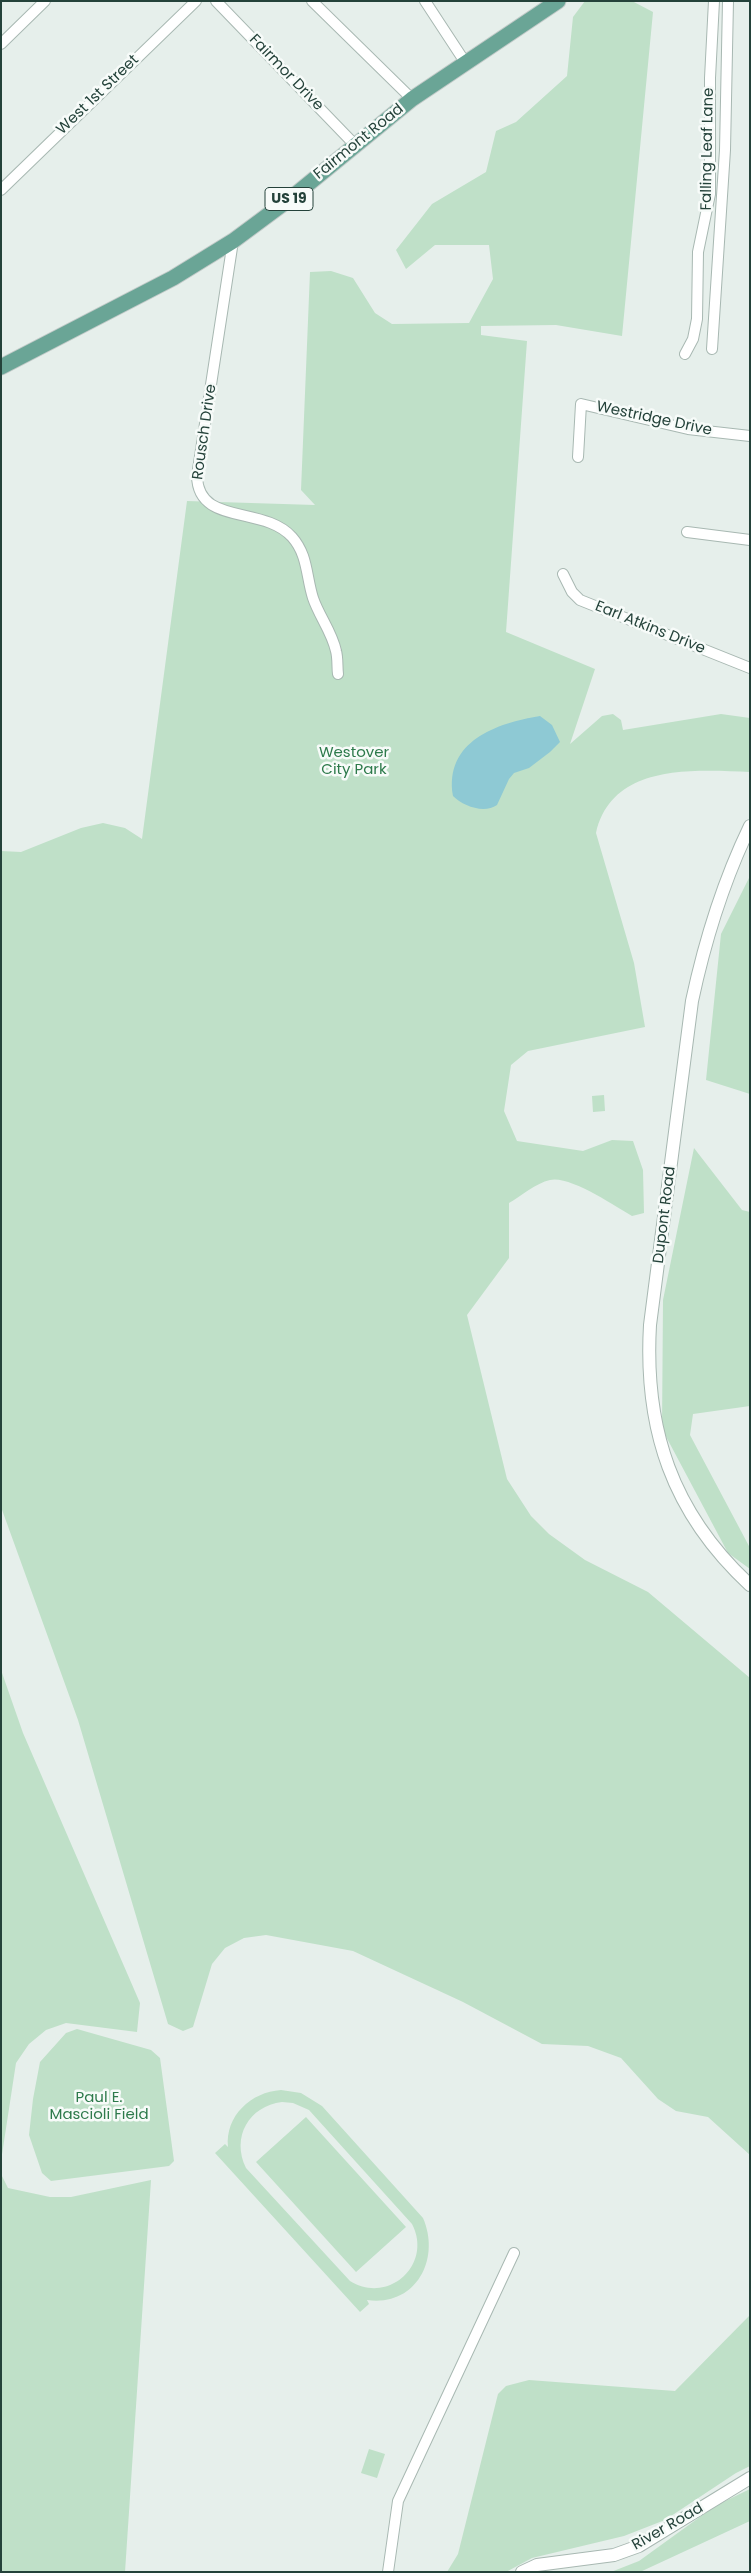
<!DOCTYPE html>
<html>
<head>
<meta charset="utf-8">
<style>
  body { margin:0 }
  #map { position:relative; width:751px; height:2573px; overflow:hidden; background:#e6efeb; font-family:Poppins,sans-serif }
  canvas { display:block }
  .frame { position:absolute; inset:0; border:2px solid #24423a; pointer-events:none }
</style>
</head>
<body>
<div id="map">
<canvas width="751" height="2573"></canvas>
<div class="frame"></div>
</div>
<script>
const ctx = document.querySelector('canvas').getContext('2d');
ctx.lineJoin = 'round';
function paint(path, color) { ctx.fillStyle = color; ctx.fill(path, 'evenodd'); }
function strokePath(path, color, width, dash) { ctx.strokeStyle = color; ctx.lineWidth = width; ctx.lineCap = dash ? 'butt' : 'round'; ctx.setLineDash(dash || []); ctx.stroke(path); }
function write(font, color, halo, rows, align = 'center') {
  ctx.font = font + ' Poppins,sans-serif'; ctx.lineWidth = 5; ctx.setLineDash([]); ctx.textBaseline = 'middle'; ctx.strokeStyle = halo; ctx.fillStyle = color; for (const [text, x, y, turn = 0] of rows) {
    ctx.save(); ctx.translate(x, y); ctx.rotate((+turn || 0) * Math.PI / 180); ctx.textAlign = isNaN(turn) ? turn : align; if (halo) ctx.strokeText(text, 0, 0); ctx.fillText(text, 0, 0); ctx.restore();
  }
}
paint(new Path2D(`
  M585,1h47l21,11 -31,324 -66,-11 -75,1v9l46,6 -21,291 89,37 -25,75 32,-28 11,-2 8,6 2,10 98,-16 29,4v54c-56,-2 -138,-9 -154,61l38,130 11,64 -117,24 -17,14 -7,46 13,30 66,10 29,-11 21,1 10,29 1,43 -12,3c-17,-10 -63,-41 -82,-36 -14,3 -29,16 -41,23v55l-42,57 40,164 24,37 18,18 36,26 63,32 102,86v477l-42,-38 -32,-6 -18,-12 -37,-41 -33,-12 -46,-2 -79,-42 -110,-51 -87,-16 -22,3 -19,10 -13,16 -19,63 -10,4 -15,-7 -90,-304 -77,-213v-656l20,1 60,-24 22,-5 22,5 17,11 45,-338 128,4 -14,-15 9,-218 21,-1 22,7 22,35 17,11 77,-1 24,-44 -4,-34h-54l-29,24 -10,-19 36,-46 54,-32 10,-41 20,-9 51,-46 6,-59z
  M750,876v218l-44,-14 15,-146z
  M604,1095l1,16 -12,1 -1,-16z
  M694,1148l48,62 8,2v194l-57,8 -3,21 60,113v21l-22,-16 -66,-124 1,-129z
  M1,1670l22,63 117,270 -3,29 -71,-9 -20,7 -17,14 -13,19 -15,98z
  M77,2029l74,21 9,8 14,103 -5,5 -118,15 -9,-8 -13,-38 4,-36 7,-37 26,-29z
  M281,2090l20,3 21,13 101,112c18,41 -7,89 -56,82l2,4 -9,8 -145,-159 10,-9 3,3c-3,-31 23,-55 53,-57zM282,2102l11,1 16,7 103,114c21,40 -23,81 -62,57l-104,-113c-15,-31 3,-62 36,-66z
  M306,2117l100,110 -50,45 -100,-110z
  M1,2174l7,14 42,9h21l80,-17 -26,392h-124z
  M750,2315v151l-14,7 -71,47 -41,16 -92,22 -26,14h-59l11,-18 40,-160 8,-8 23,-6 146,11z
  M369,2449l16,5 -8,24 -16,-5z
  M750,2489v32l-110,51h-29l28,-11 76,-55z`), '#bfe0c8');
paint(new Path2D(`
  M540,716l12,9 8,17 -10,10 -21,16 -15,5 -5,6 -12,26c-13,9 -34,1 -44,-9 -9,-55 44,-73 87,-80z`), '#8ec9d4');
const minor = new Path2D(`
  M216,1l140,145
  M312,1l100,98
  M425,1l40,61
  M1,44l44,-43
  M1,190l195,-189
  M233,241l-36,235c1,50 66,29 95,61 16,18 14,39 21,61 6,18 19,34 23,53 2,7 1,15 2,23
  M712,349l13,-199 3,-149
  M685,354l8,-15 4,-20 1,-67 12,-58v-116l4,-77
  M578,457l3,-53 107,25 62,7
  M687,532l63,8
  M563,574l9,18 8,8 170,68
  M388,2572l10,-71 116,-248`);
const tertiary = new Path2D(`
  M750,826c-27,56 -45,114 -58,175l-42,324c-6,104 22,188 100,260
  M522,2572l15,-7 77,-10 25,-9 111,-68`);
const primary = new Path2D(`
  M1,367l172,-89 60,-37 58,-43 121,-99 146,-98`);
strokePath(minor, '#a8b8b2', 12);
strokePath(tertiary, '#a8b8b2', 14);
strokePath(primary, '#c2cac8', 17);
strokePath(minor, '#fff', 10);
strokePath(tertiary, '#fff', 12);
strokePath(primary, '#6aa596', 15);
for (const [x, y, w] of [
  [289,199,48]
]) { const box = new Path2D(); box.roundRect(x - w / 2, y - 11.5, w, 23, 4); ctx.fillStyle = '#f7fbf9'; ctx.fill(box); strokePath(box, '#24423a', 1); }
write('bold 14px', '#24423a', null, [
  ["US 19",289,199]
]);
write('15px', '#24423a', '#f7fbf9', [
  ["Fairmor Drive",286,73,46],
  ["West 1st Street",98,95,-44],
  ["Fairmont Road",359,142,-39],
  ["Falling Leaf Lane",708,149,-89],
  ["Westridge Drive",654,419,12],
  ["Rousch Drive",205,432,-82],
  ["Earl Atkins Drive",650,628,22],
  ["Dupont Road",665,1215,-83],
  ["River Road",668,2527,-30]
]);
write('15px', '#2d7a4b', '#f7fbf9', [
  ["Westover",354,753],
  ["City Park",354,770],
  ["Paul E.",99,2098],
  ["Mascioli Field",99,2115]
]);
</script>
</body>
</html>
